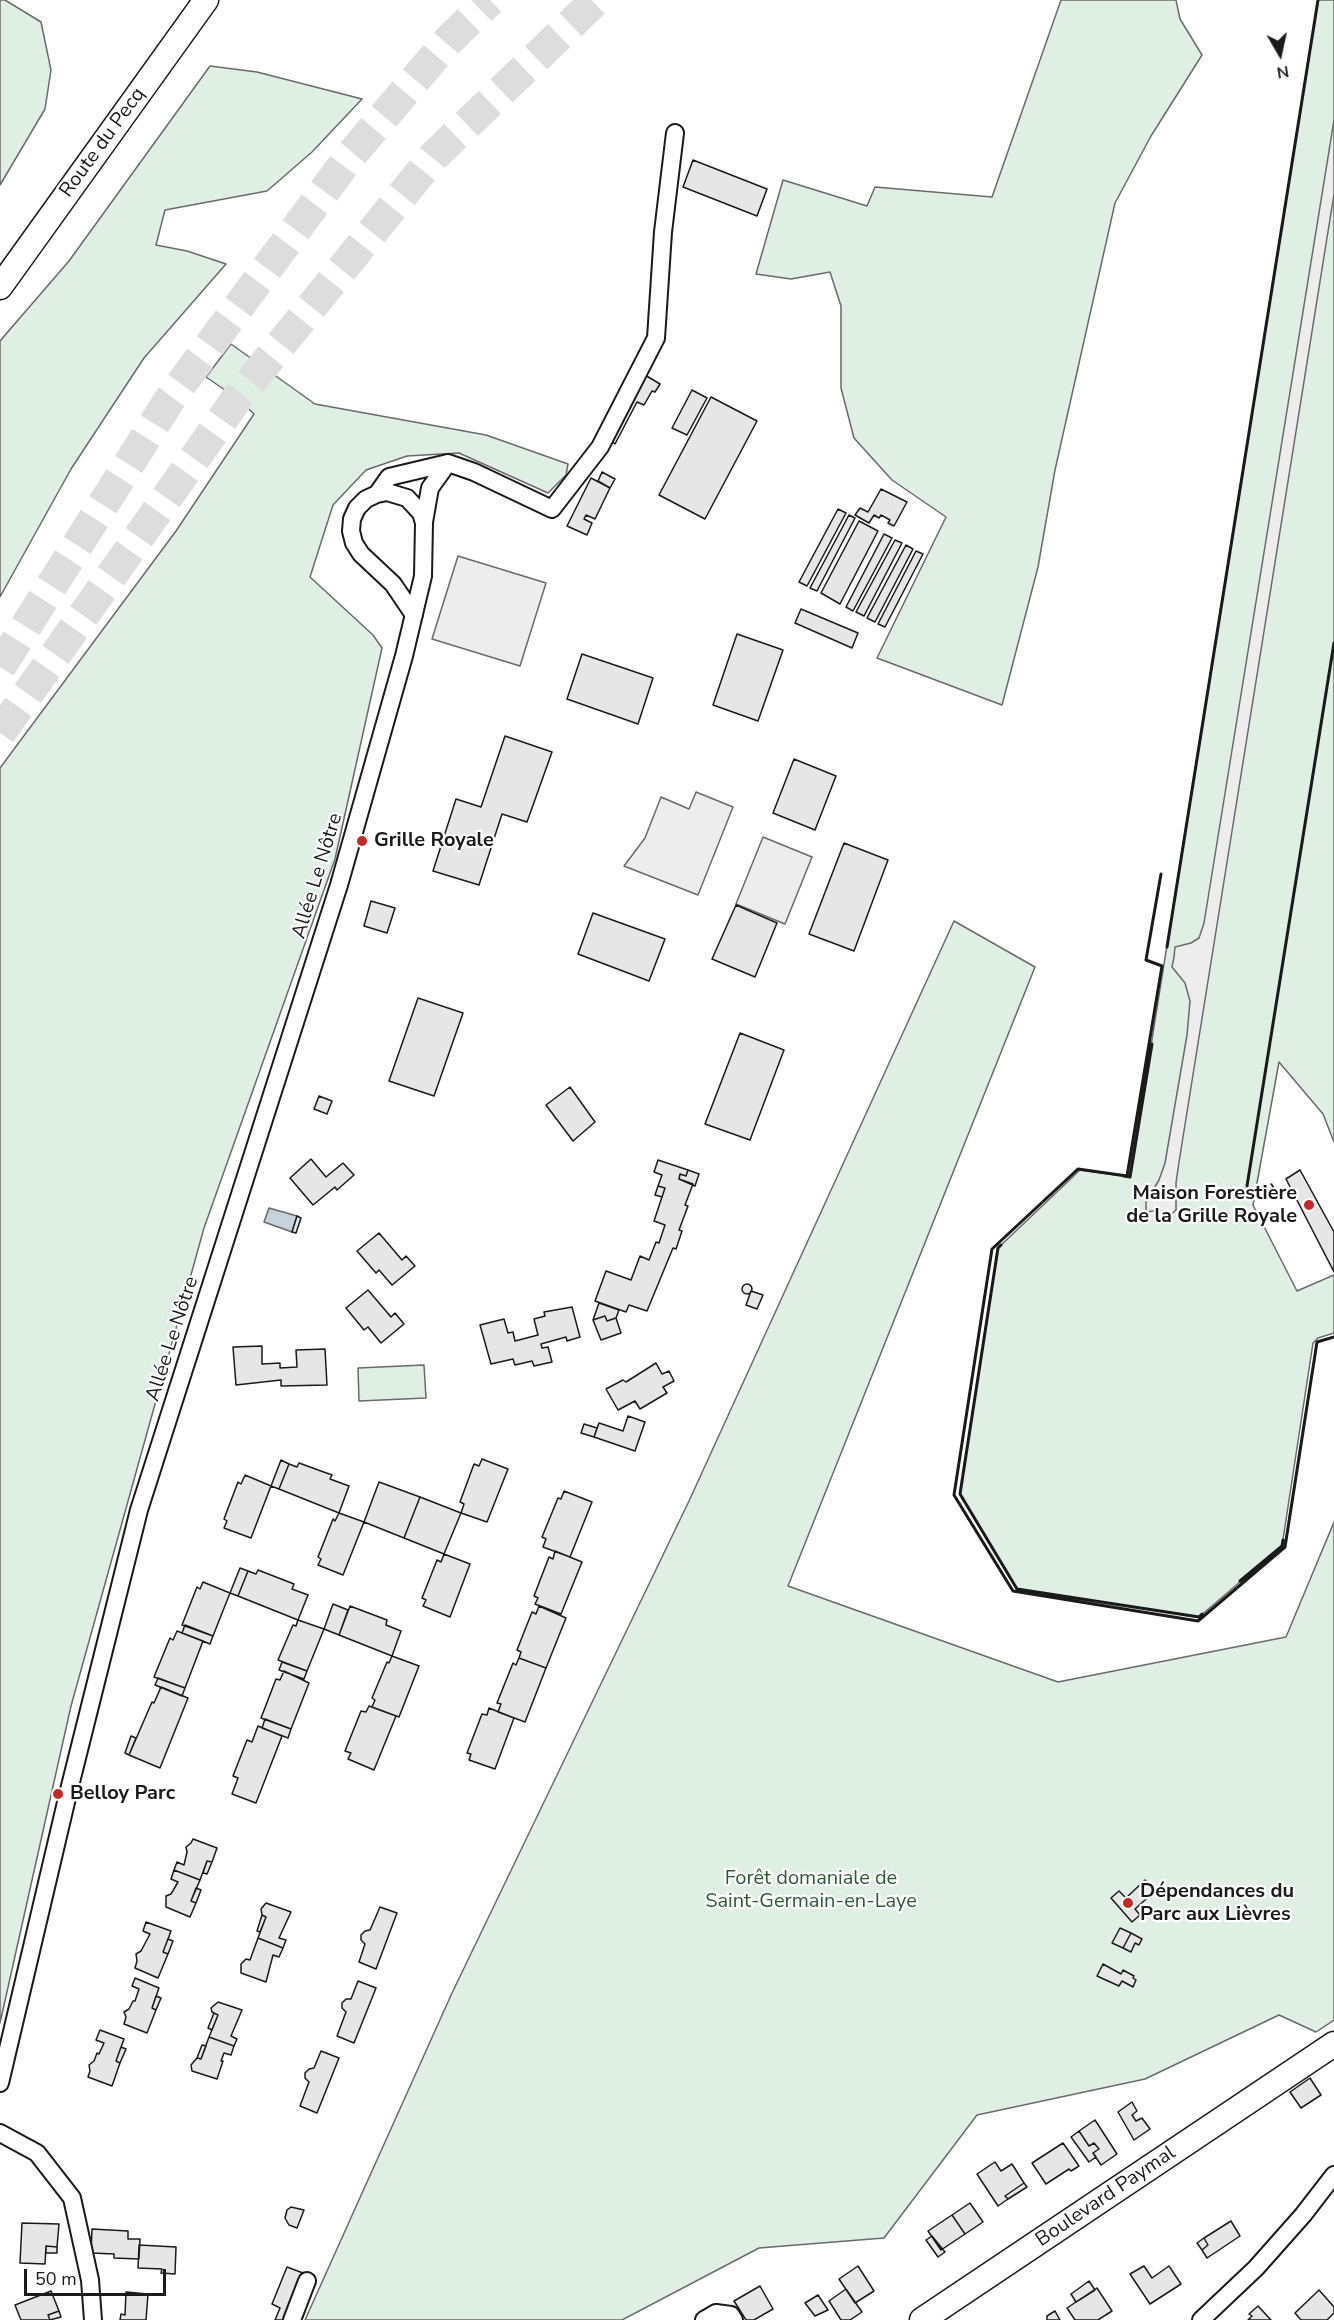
<!DOCTYPE html>
<html>
<head>
<meta charset="utf-8">
<style>
  body { margin:0 }
  #map { position:relative; width:1334px; height:2320px; overflow:hidden; background:#fff; font-family:"Nunito Sans",sans-serif }
  canvas { display:block }
  .north { position:absolute; left:1250px; top:24px; width:60px; height:60px; -webkit-text-stroke:4px #fff; paint-order:stroke; rotate:171deg; font-size:16px; font-weight:700; line-height:24px; text-align:center; color:#1a1a1a }
  .north::after { content:''; display:block; margin:auto; width:21px; height:27px; background:#1a1a1a; clip-path:polygon(50% 0,100% 100%,50% 72%,0 100%) }
  .scale { position:absolute; left:24px; top:2269px; width:142px; height:27px; box-sizing:border-box; border:3px solid #1a1a1a; border-top:0; padding-left:8px; font-size:18px; line-height:21px; white-space:nowrap; color:#1a1a1a; -webkit-text-stroke:4px #fff; paint-order:stroke }
</style>
</head>
<body>
<div id="map">
<canvas width="1334" height="2320"></canvas>
<div class="north">N</div>
<div class="scale">50 m</div>
</div>
<script>
const ctx = document.querySelector('canvas').getContext('2d');
ctx.lineJoin = 'round';
function paint(path, color) { ctx.fillStyle = color; ctx.fill(path, 'evenodd'); }
function strokePath(path, color, width, dash) { ctx.strokeStyle = color; ctx.lineWidth = width; ctx.lineCap = dash ? 'butt' : 'round'; ctx.setLineDash(dash || []); ctx.stroke(path); }
function write(font, color, halo, rows, align = 'center') {
  ctx.font = font + ' "Nunito Sans",sans-serif'; ctx.lineWidth = 4.5; ctx.setLineDash([]); ctx.textBaseline = 'middle'; ctx.strokeStyle = halo; ctx.fillStyle = color; for (const [text, x, y, turn = 0] of rows) {
    ctx.save(); ctx.translate(x, y); ctx.rotate((+turn || 0) * Math.PI / 180); ctx.textAlign = isNaN(turn) ? turn : align; if (halo) ctx.strokeText(text, 0, 0); ctx.fillText(text, 0, 0); ctx.restore();
  }
}
const green = new Path2D(`
  M0,0h5l36,22 10,48 -6,39 -45,76z
  M1061,0h115l4,19 22,36 -51,81 -36,67 -60,267 -17,97 -36,138 -125,-47 69,-141 -54,-37 -38,-42 -13,-50v-82l-11,-34 -39,7 -35,-5 27,-94 84,26 8,-19 117,10z
  M1318,0h16v1142l-11,-28 -44,-52 -26,143 44,86 37,-16v58l-16,5 -5,5 -31,203 -83,71 -182,-28 -57,-95 38,-246 82,-78 50,7z
  M210,66l47,6 105,27 -50,53 -45,39 -102,19 -9,35 31,6 39,13 -82,94 -73,111 -71,128v-256l69,-80z
  M231,344l84,60 171,31 82,29 -2,11 -18,18 -89,-40 -52,3 -41,14 -33,35 -23,72 63,58 9,13 -47,211 -131,369 -133,478 -71,317v-1255l176,-237 78,-117 -16,-15 -32,-22z
  M954,921l81,46 -247,619 270,96 228,-45 48,-115v498l-18,12 -37,-17 -134,64 -168,36 -93,123 -125,10 -137,72h-317l147,-327 237,-492z
  M424,1365l2,33 -67,3 -1,-33z`);
paint(green, '#e0efe3');
strokePath(green, '#6a6a6a', 1.5);
const parking = new Path2D(`
  M1334,120v74l-155,968 -3,21v27l-8,7 -9,-7 -13,2v-10l13,-22 6,-17 22,-128 3,-34 -5,-18 -13,-16 2,-10 1,-10 16,-4 8,-5 5,-15z
  M458,556l88,27 -26,83 -88,-27z
  M696,792l37,15 -35,88 -74,-29 21,-28 16,-41 28,12z
  M763,837l49,20 -27,67 -49,-20z`);
paint(parking, '#ededed');
strokePath(parking, '#6a6a6a', 1.5);
const water = new Path2D(`
  M269,1208l28,8 -5,16 -28,-10z`);
paint(water, '#c6d2dc');
strokePath(water, '#6a6a6a', 1.5);
const building = new Path2D(`
  M693,160l74,29 -10,27 -74,-29z
  M645,375l15,9 -5,8 -3,-1 -8,14 -7,-3 -22,42 -4,-3z
  M692,390l15,8 -20,37 -15,-7z
  M711,397l46,24 -52,98 -46,-24z
  M602,472l13,7 -5,9 -12,-7z
  M591,478l19,10 -15,31 -9,-4 -2,4 8,4 -5,12 -20,-9z
  M881,489l26,13 -13,24 -6,-3 2,-3 -9,-5 -2,3 -5,-3 -5,8 -14,-8 5,-7 8,4z
  M838,509l8,4 -39,73 -8,-4z
  M849,515l6,3 -38,73 -7,-3z
  M859,521l19,10 -38,73 -19,-11z
  M884,534l8,4 -39,73 -7,-4z
  M895,540l7,3 -38,73 -8,-4z
  M906,545l7,4 -38,73 -8,-4z
  M916,551l7,3 -38,73 -7,-3z
  M801,609l57,24 -6,15 -57,-25z
  M737,634l46,16 -25,71 -45,-16z
  M582,654l71,24 -15,46 -71,-25z
  M505,736l47,16 -25,70 -25,-8 -23,71 -46,-14 23,-72 25,8z
  M794,759l42,17 -21,54 -42,-17z
  M844,843l44,17 -34,91 -45,-17z
  M371,901l24,7 -8,25 -23,-7z
  M736,905l41,18 -22,54 -43,-18z
  M593,913l72,26 -16,42 -71,-27z
  M418,998l45,15 -29,83 -45,-15z
  M740,1033l44,17 -34,90 -45,-16z
  M570,1087l25,35 -22,19 -27,-36z
  M319,1096l13,5 -5,13 -13,-5z
  M311,1159l15,18 17,-14 11,12 -17,15 -2,-3 -22,18 -23,-27z
  M658,1160l30,10 -2,6 -6,-2 -1,5 14,5 -8,21 3,1 -9,24 3,1 -6,18 -3,-1 -26,63 -18,-6 -3,7 -31,-11 11,-30 25,9 9,-24 9,4 7,-18 3,1 6,-18 -11,-4 11,-33 -7,-2 4,-11 -8,-3z
  M688,1170l11,4 -4,12 -16,-7 1,-5 6,2z
  M1300,1170l34,62v40l-48,-93z
  M658,1186l7,2 -3,9 -7,-2z
  M297,1216l4,2 -5,15 -4,-1z
  M379,1233l23,27 4,-4 9,10 -23,19 -13,-15 -3,3 -19,-22z
  M742 1289a5 5 0 1 1 10 0a5 5 0 1 1-10 0Z
  M368,1290l23,27 4,-4 9,11 -23,19 -13,-16 -4,3 -18,-22z
  M751,1291l12,4 -6,14 -11,-4z
  M599,1303l20,7 -3,8 -9,3 -2,-5 -12,4z
  M572,1307l8,30 -13,4 -1,-4 -25,7 1,4 6,-1 4,15 -18,4 -2,-5 -17,4 -2,-6 -22,5 -11,-39 24,-6 4,14 5,-1 2,9 23,-6 -4,-16 11,-3 -1,-4z
  M605,1316l2,5 9,-3 5,15 -20,7 -8,-20z
  M262,1346v18l18,-1v5l17,-1 -1,-17 29,-1 2,36 -46,1v-6l-45,5 -3,-38z
  M656,1363l6,11 7,-3 5,10 -11,6 4,6 -27,16 -5,-8 -17,9 -12,-21 17,-9 3,2z
  M628,1416l17,6 -10,29 -41,-14 5,-14 24,8z
  M584,1424l13,4 -3,9 -13,-4z
  M482,1459l26,10 -21,53 -26,-9 3,-9 -4,-2 14,-38 5,2z
  M281,1460l8,4 -10,25 -8,-3z
  M299,1463l33,12 -2,4 19,7 -10,27 -60,-24 10,-25 8,3z
  M245,1475l26,11 -20,52 -27,-10 3,-7 -3,-2 14,-37 3,2z
  M379,1482l41,15 -16,41 -40,-16z
  M564,1491l28,11 -22,55 -27,-10 3,-8 -4,-2 16,-39 3,1z
  M420,1497l41,16 -17,41 -40,-16z
  M339,1513l25,9 -21,53 -25,-10 3,-6 -3,-2 15,-38 2,2z
  M555,1551l27,11 -21,52 -26,-10 3,-6 -4,-2 15,-39 4,2z
  M444,1554l26,10 -20,53 -27,-11 3,-6 -4,-2 15,-38 4,2z
  M240,1568l8,3 -10,25 -8,-3z
  M258,1570l36,14 -2,5 16,6 -10,25 -60,-24 10,-25 8,3z
  M203,1582l27,11 -17,43 -31,-11 15,-38 3,2z
  M333,1604l15,6 -9,25 -15,-6z
  M350,1606l37,14 -1,5 15,6 -9,25 -53,-21z
  M539,1606l27,12 -20,50 -27,-10 2,-6 -4,-2 15,-38 4,2z
  M298,1620l26,9 -17,42 -29,-11 15,-35 3,1z
  M185,1625l28,11 -3,8 -28,-11z
  M177,1631l26,10 -18,47 -31,-11 16,-39 3,2z
  M392,1656l27,10 -20,51 -27,-10 3,-7 -3,-2 15,-36 2,1z
  M519,1658l27,10 -21,54 -27,-10 3,-8 -4,-1 16,-40 3,2z
  M282,1662l25,9 -3,8 -25,-9z
  M284,1671l25,12 -18,46 -30,-11 15,-39 4,1z
  M158,1678l27,10 -3,8 -27,-11z
  M161,1687l27,11 -28,70 -31,-13 23,-53 2,1z
  M369,1706l27,10 -22,54 -26,-11 3,-6 -6,-2 16,-40 5,1z
  M489,1708l25,10 -19,51 -26,-9 2,-6 -4,-1 15,-39 5,1z
  M265,1719l26,10 -3,9 -26,-10z
  M258,1726l24,10 -26,67 -24,-9 6,-16 -5,-2 14,-36 5,2z
  M131,1736l5,2 -7,17 -4,-2z
  M193,1839l24,9 -5,14 -5,-1 -7,19 -26,-10 3,-8 7,3 3,-13 -1,-5 5,-4z
  M207,1861l5,1 -5,12 -4,-1z
  M174,1870l26,10 -9,21 5,2 -6,14 -24,-10v-11l5,-2 7,-12 -7,-3z
  M1145,1880l10,11 -20,18 5,6 -8,7 -21,-24 8,-7 7,7z
  M196,1888l5,2 -5,13 -5,-2z
  M266,1903l25,9 -12,26 7,2 -3,8 -25,-10 8,-21 -4,-2 -1,-6z
  M380,1907l17,6 -21,56 -17,-7 6,-18 -4,-4v-5l4,-4 5,-1z
  M262,1915l4,2 -6,15 -3,-1z
  M146,1922l25,9 -8,21 5,2 -10,24 -23,-10 2,-7 -1,-7 5,-3 9,-17 -7,-3z
  M1120,1928l11,5 -8,15 -11,-5z
  M1131,1933l11,6 -3,6 -4,-2 -4,9 -8,-4z
  M258,1938l25,10 -4,9 -6,-2 -7,27 -25,-9v-9l5,-5 4,1z
  M168,1939l5,2 -5,13 -5,-2z
  M1103,1964l18,10 2,-4 11,6 -1,2 3,2 -3,7 -11,-6 -3,5 -22,-10z
  M135,1978l24,10 -7,20 4,2 -9,23 -23,-9 2,-7 -2,-5 5,-3 4,-8h2l4,-12 -7,-3z
  M358,1981l18,7 -22,55 -17,-7 9,-24 -4,-4v-5l4,-4h5z
  M156,1996l5,2 -5,12 -4,-2z
  M218,2002l24,8 -11,26 6,3 -3,7 -25,-9 9,-22 -6,-3 -1,-4z
  M214,2013l4,2 -6,15 -4,-2z
  M100,2030l24,9 -8,22 4,2 -8,23 -24,-9 2,-6 -1,-6 5,-4 3,-8 2,1 5,-11 -8,-3z
  M209,2037l25,9 -3,9 -7,-2 -3,8h2l-6,18 -25,-8 -1,-6 6,-7 4,1z
  M202,2045l4,1 -5,13 -4,-1z
  M121,2047l5,2 -6,14 -4,-2z
  M321,2051l18,7 -22,55 -17,-7 9,-24 -4,-4v-5l4,-4 5,-1z
  M1310,2078l11,17 -20,13 -11,-16z
  M1132,2102l5,9 -5,4 4,6 6,-3 8,11 -16,11 -16,-28z
  M1095,2120l22,34 -16,11 -8,-12 6,-4 -5,-6 -5,3 -10,-15z
  M1079,2131l10,15 5,-3 5,6 -6,4 3,4 -7,5 -18,-25z
  M1063,2143l16,23 -8,5 -2,-2 -23,15 -14,-21z
  M995,2162l6,9 11,-7 12,19 -19,13 3,3 -10,7 -21,-32z
  M1024,2183l3,4 -19,12 -3,-3z
  M970,2203l13,19 -18,12 -13,-19z
  M291,2207l13,3 -7,18 -8,-3 -4,-7 2,-8z
  M952,2215l13,19 -24,16 -13,-19z
  M1231,2221l9,15 -33,22 -5,-8 6,-5 -4,-7z
  M22,2223l37,1 -2,23 -11,-1 -1,18 -25,-1z
  M92,2229l36,2v8h12l-1,20 -25,-1v-4l-23,-1z
  M932,2236l13,16 -7,5 -12,-17z
  M1204,2238l4,7 -6,5 -5,-7z
  M139,2245l37,2 -1,27 -14,-1 1,-4 -24,-1z
  M46,2246l11,1v6h-11z
  M858,2266l16,25 -19,12 -16,-24z
  M1144,2266l8,12 17,-12 12,18 -31,20 -20,-30z
  M287,2267l16,6 -19,47h-9l5,-12 -8,-4z
  M1089,2281l6,9 -19,12 -5,-8z
  M760,2286l13,23 -19,11h-8l-12,-19z
  M1097,2288l15,23 -14,9h-23l-8,-12z
  M846,2289l16,23 -12,8h-9l-12,-19z
  M1319,2290l15,17v6l-7,7h-26l-6,-7z
  M51,2291l8,20 -11,4 2,5h-29l-6,-15z
  M126,2292l22,2 -2,26h-26l1,-6 4,1z
  M818,2295l10,15 -13,6 -10,-13z
  M1258,2306l13,14h-23l4,-4 -3,-2z
  M59,2311l2,6 -11,3 -2,-5z
  M1055,2311l5,9h-13v-4z`);
paint(building, '#e6e6e6');
strokePath(building, '#1a1a1a', 1.5);
strokePath(new Path2D(`
  M0,667l170,-268 181,-244 97,-114 42,-41
  M0,733l238,-336 196,-241 162,-156`), '#ddd', 32, [32, 16]);
const street = new Path2D(`
  M377,494l12,-17 59,-14 26,9 78,37 48,-62 56,-109 7,-106 12,-99
  M424,522l6,-34 18,-25
  M0,2083l67,-285 72,-288 200,-625 65,-229 19,-80 1,-53 -3,-10 -14,-15 -20,-6 -10,2 -11,5 -9,9 -5,11 -1,12 3,12 7,11 32,30 21,31
  M0,2133l37,20 35,45 18,82 3,40
  M292,2320l15,-39
  M704,2320l12,-7 15,2 3,5
  M1201,2320l55,-52 47,-53 31,-40`);
const secondary = new Path2D(`
  M0,287l206,-287
  M922,2320l412,-276`);
strokePath(street, '#1a1a1a', 20);
strokePath(secondary, '#1a1a1a', 27);
strokePath(street, '#fff', 16);
strokePath(secondary, '#fff', 24);
strokePath(new Path2D(`
  M1161,874l-15,86 16,6 -35,210 -49,-7 -86,80 -38,246 59,96 185,30 87,-74 32,-205 17,-5
  M1167,947l151,-947
  M1124,1176l6,1 22,-133
  M1247,1186l87,-543
  M1001,1245l-3,3 -38,246 57,95 182,28 3,-3
  M1240,1581l42,-35 1,-6`), '#1a1a1a', 3);
for (const [x, y, r, color] of [
  [362,841,6,"#c62828"],
  [1309,1205,6,"#c62828"],
  [58,1794,6,"#c62828"],
  [1128,1903,6,"#c62828"]
]) { const dot = new Path2D(); dot.arc(x, y, r, 0, 2 * Math.PI); ctx.fillStyle = color; ctx.fill(dot); strokePath(dot, '#fff', 2); }
write('20px', '#1a1a1a', '#fff', [
  ["Route du Pecq",103,143,-54],
  ["Allée Le Nôtre",318,876,-73],
  ["Allée Le Nôtre",173,1339,-72],
  ["Boulevard Paymal",1106,2197,-34]
]);
write('bold 20px', '#1a1a1a', '#fff', [
  ["Grille Royale",374,841],
  ["Maison Forestière",1297,1194,"right"],
  ["de la Grille Royale",1297,1217,"right"],
  ["Belloy Parc",70,1794],
  ["Dépendances du",1140,1892],
  ["Parc aux Lièvres",1140,1915]
], 'left');
write('20px', '#2b5a34', '#fff', [
  ["Forêt domaniale de",811,1879],
  ["Saint-Germain-en-Laye",811,1902]
]);
</script>
</body>
</html>
